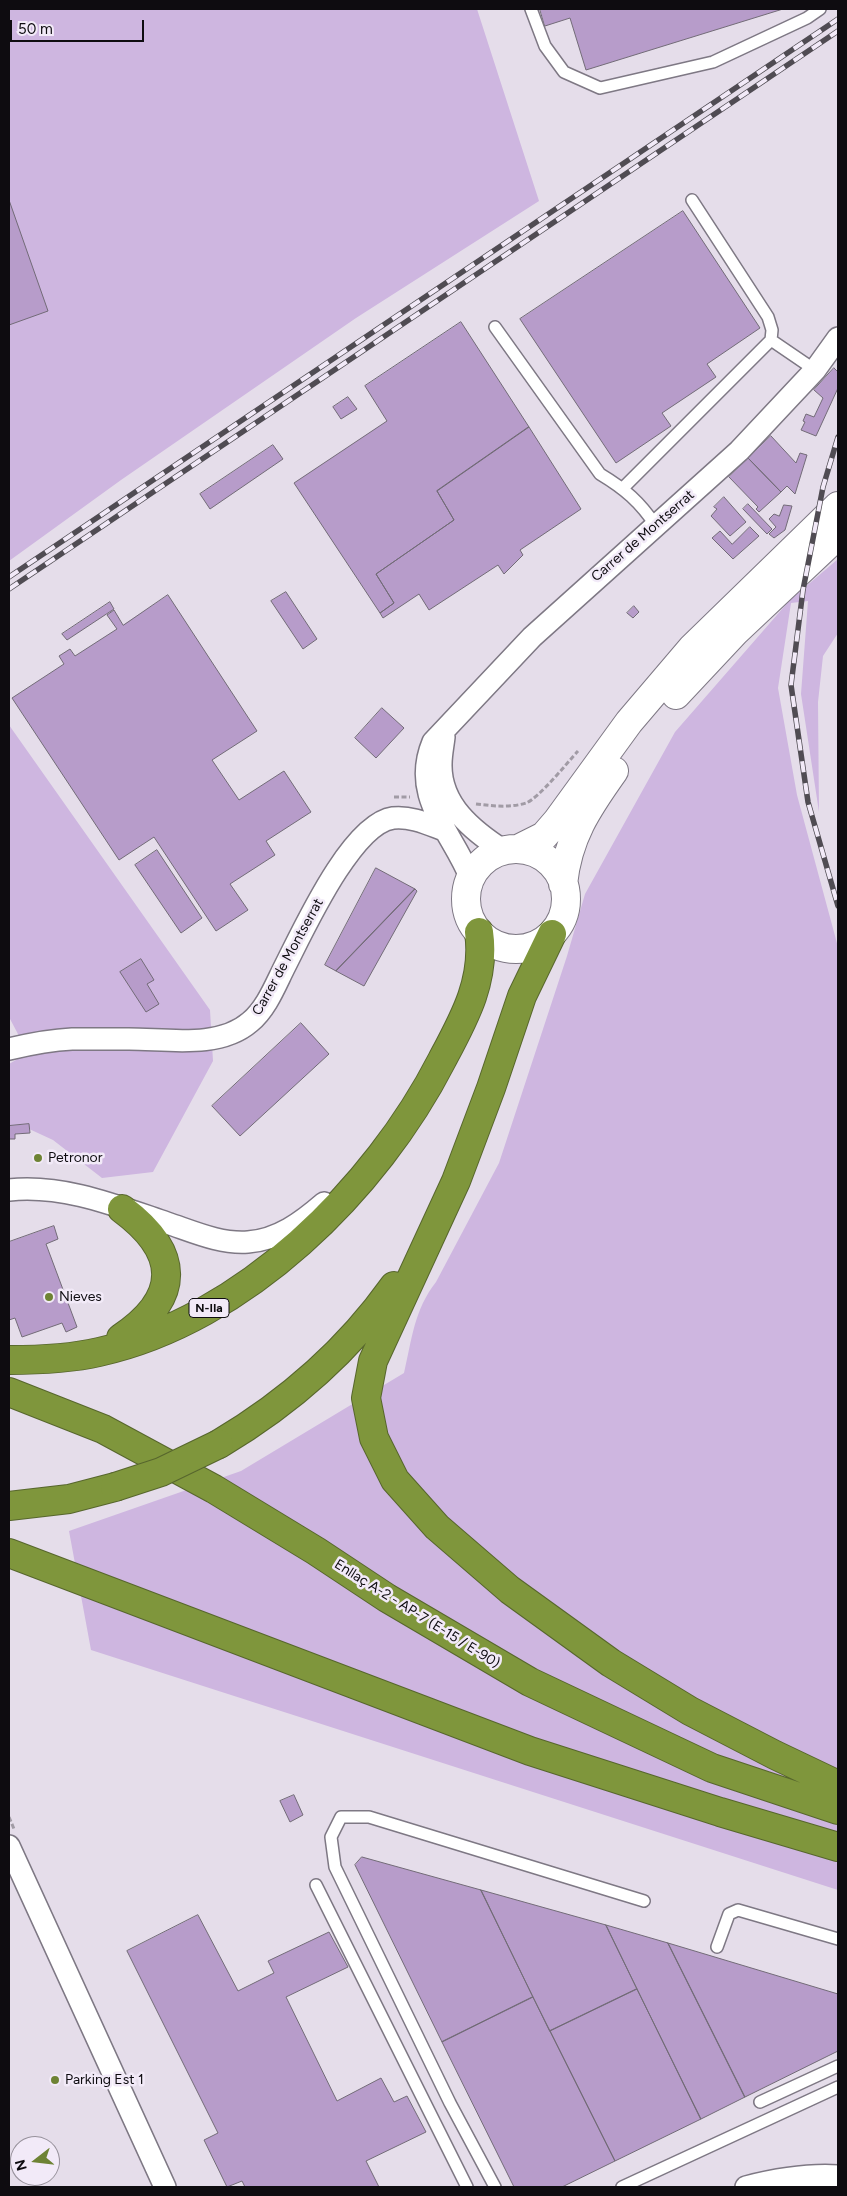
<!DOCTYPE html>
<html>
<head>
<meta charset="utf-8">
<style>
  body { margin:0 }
  #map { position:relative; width:847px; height:2196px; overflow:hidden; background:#e5ddea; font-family:Figtree,sans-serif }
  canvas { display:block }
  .frame { position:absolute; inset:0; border:10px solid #0e0c10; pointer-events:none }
  .north { position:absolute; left:10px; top:2136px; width:50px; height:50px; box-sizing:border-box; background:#f2eaf8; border:1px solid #97919b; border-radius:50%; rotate:254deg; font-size:14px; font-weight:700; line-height:20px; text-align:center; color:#0e0c10 }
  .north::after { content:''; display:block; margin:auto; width:18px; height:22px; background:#6e8334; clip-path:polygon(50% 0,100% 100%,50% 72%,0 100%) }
  .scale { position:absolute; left:10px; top:20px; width:134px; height:22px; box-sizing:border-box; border:2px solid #0e0c10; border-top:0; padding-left:6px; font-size:15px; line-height:18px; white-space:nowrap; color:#0e0c10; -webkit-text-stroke:4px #f2eaf8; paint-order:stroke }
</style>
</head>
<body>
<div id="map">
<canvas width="847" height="2196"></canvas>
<div class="frame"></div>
<div class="north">N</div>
<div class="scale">50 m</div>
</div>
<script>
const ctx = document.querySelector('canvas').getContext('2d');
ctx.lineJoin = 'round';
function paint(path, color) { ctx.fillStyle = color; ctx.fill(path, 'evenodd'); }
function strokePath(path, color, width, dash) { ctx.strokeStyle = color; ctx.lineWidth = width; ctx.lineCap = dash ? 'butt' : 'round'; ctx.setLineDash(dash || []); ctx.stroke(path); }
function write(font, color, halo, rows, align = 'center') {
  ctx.font = font + ' Figtree,sans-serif'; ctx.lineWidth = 5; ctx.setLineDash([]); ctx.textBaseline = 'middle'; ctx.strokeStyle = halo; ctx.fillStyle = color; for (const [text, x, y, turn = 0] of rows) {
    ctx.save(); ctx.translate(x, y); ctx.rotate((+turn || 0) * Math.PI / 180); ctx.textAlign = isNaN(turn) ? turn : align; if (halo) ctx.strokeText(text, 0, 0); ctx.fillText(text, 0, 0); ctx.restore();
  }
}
paint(new Path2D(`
  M9,9h468l62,192 -183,117 -235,162 -112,81z
  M838,559v74l-15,23 -5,46 1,110 -18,-118 7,-93 -17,2 -13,85 19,107 41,152v943l-747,-240 -22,-119 172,-60 163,-98c8,-34 10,-63 32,-91l63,-119 68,-207 18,-62 90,-162 115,-132z
  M9,725l201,285 3,51 -60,111 -51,6 -49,-38 -26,-12 -18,-1v-63l19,-11 -19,-36z`), '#ceb6e0');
const building = new Path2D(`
  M540,9h243l-197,61 -16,-52 -25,8z
  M9,200l39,111 -39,14z
  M683,211l77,117 -53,36 9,13 -54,36 9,13 -55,37 -96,-144z
  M461,322l68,105 -92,64 17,29 -78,54 18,29 -14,10 -86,-130 93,-62 -22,-35z
  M834,368l4,4v16l-22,48 -15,-6 4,-8 -2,-1 3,-7 8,3 9,-19 -9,-8z
  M348,397l9,12 -16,10 -8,-12z
  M529,427l52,82 -61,41 3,5 -19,19 -6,-9 -69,45 -10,-16 -36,24 -3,-5 14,-10 -18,-29 78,-54 -17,-29z
  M771,436l25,27 4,-10 7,2 -12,39 -8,-8 -6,6 -33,-34z
  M273,445l10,14 -73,50 -10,-15z
  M748,458l33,34 -22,20 -3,-3 2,-2 -29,-30z
  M724,497l22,25 -16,14 -19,-20 6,-7 -3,-2z
  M748,504l24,25 -5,5 -24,-25z
  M784,505l8,1 -7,24 -11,8 -5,-4 7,-7 -7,-8 5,-5 5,2z
  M750,527l9,9 -26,23 -21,-21 8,-7 12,13z
  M286,592l31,47 -14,10 -32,-48z
  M168,595l89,136 -45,29 27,40 45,-29 27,41 -45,29 9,14 -45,29 18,26 -32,21 -62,-94 -35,23 -107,-162 52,-34 -5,-8 11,-7 5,7 42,-27 -10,-14 7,-5 9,15z
  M110,602l4,7 -47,31 -5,-6z
  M634,606l5,6 -6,6 -6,-5z
  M382,708l22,20 -28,30 -21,-20z
  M157,850l45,68 -21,15 -46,-68z
  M376,868l39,21 -79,82 -11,-6z
  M415,889l2,2 -53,95 -28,-15z
  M141,959l13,21 -7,4 12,20 -13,8 -26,-40z
  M301,1023l28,31 -89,82 -28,-30z
  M29,1124l1,9 -15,1v5h-6v-13z
  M54,1226l4,13 -12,5 31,83 -11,5 -4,-9 -40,14 -7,-19 -6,2v-78z
  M294,1795l9,20 -13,7 -10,-21z
  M362,1857l119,33 52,107 -91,45 -87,-177z
  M481,1890l125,35 31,64 -87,42z
  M198,1915l40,76 36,-18 -6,-12 61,-29 19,35 -62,30 51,104 44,-23 13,24 13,-6 19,36 -60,29 13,26h-134l-3,-6 -15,6 -23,-47 14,-7 -91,-182z
  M606,1925l62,18 77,154 -44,22z
  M668,1943l170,51v57l-93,46z
  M637,1989l64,130 -86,42 -65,-130z
  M533,1997l82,164 -53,26h-48l-72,-145z`);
paint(building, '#b79cca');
strokePath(building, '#726b77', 1);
const lane = new Path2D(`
  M531,9l14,37 19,26 36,16 113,-26 94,-44 13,-9
  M495,327l105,147c25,15 40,28 56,52
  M771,340l44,30
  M623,488l148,-148 1,-10 -4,-13 -76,-117
  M316,1885l151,302
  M717,1947l12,-33 9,-4 100,29
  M760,2102l78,-36
  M495,2187l-45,-84 -115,-236 -4,-30 10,-20h28l275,84
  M622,2187l216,-100`);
const street = new Path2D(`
  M444,737c-1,9 -3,18 -3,27 -1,41 32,67 63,87
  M471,879c-19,-48 -61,-82 -38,-137l99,-105 207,-186 76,-81 23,-32
  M9,1049c21,-5 42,-9 63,-10 19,0 38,0 57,0 38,0 90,10 121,-17 16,-13 25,-36 34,-54 19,-37 67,-144 109,-150 18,-2 35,6 51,12
  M9,1190c54,-6 108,16 158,33 27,9 53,21 81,19 30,-2 54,-20 76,-39
  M9,1846l156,341
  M746,2187c31,-8 60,-13 92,-11`);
const secondary = new Path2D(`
  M676,695l60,-64 102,-96
  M518,849l26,-13 13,-15 72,-99 63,-74 146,-142
  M466 899a50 50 0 1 1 100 0a50 50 0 1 1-100 0Z
  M563,884c5,-47 24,-75 51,-113`);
const highway = new Path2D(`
  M552,934l-30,62 -31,92 -35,93 -83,180 -7,37 8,40 21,42 42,47 73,63 101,73 79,48 85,44 63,30
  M121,1338c61,-41 59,-86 1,-129
  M9,1360c30,0 60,-1 90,-8 145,-32 277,-163 343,-292 22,-41 44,-80 37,-128
  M9,1392l94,37 111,60 102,62 71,47 143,84 182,86 126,42
  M219,1444c69,-41 128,-92 175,-158
  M9,1506l60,-7 46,-12
  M9,1553l521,198 190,61 118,35`);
strokePath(lane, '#7e7884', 14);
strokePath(street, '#7e7884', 24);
strokePath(secondary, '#7e7884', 30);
strokePath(highway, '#57662d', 30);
strokePath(new Path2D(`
  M394,797h16
  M476,804c17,2 34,4 50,-1 13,-5 41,-40 52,-52
  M9,1817l5,12`), '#a19ba5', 3, [5, 2.5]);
strokePath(lane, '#fff', 11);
strokePath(street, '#fff', 21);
strokePath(secondary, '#fff', 28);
strokePath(highway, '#7f963c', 28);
const rail = new Path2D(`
  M838,437l-15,50 -5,26 -15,77 -12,95 17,117 30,104
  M9,577l829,-558
  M9,589l829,-558`);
strokePath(rail, '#504c53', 5.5);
strokePath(rail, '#f2eaf8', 4, [11]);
const highwayBridge = new Path2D(`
  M115,1487l46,-15 58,-28`);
strokePath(highwayBridge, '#57662d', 30, []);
strokePath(highwayBridge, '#7f963c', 28);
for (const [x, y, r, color] of [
  [38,1158,5,"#6e8334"],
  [49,1297,5,"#6e8334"],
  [55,2080,5,"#6e8334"]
]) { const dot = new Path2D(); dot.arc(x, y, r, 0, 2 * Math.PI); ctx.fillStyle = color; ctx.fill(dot); strokePath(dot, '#f2eaf8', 2); }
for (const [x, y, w] of [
  [209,1308,40]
]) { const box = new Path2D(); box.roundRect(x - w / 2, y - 9.5, w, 19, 4); ctx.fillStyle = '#f2eaf8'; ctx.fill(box); strokePath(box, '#0e0c10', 1); }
write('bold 12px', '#0e0c10', null, [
  ["N-IIa",209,1308]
]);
write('14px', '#0e0c10', '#f2eaf8', [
  ["Carrer de Montserrat",643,536,-41],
  ["Carrer de Montserrat",288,957,-61],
  ["Enllaç A-2 - AP-7 (E-15 / E-90)",417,1614,32]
]);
write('14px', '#0e0c10', '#f2eaf8', [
  ["Petronor",48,1158],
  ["Nieves",59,1297],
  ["Parking Est 1",65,2080]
], 'left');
</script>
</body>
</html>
